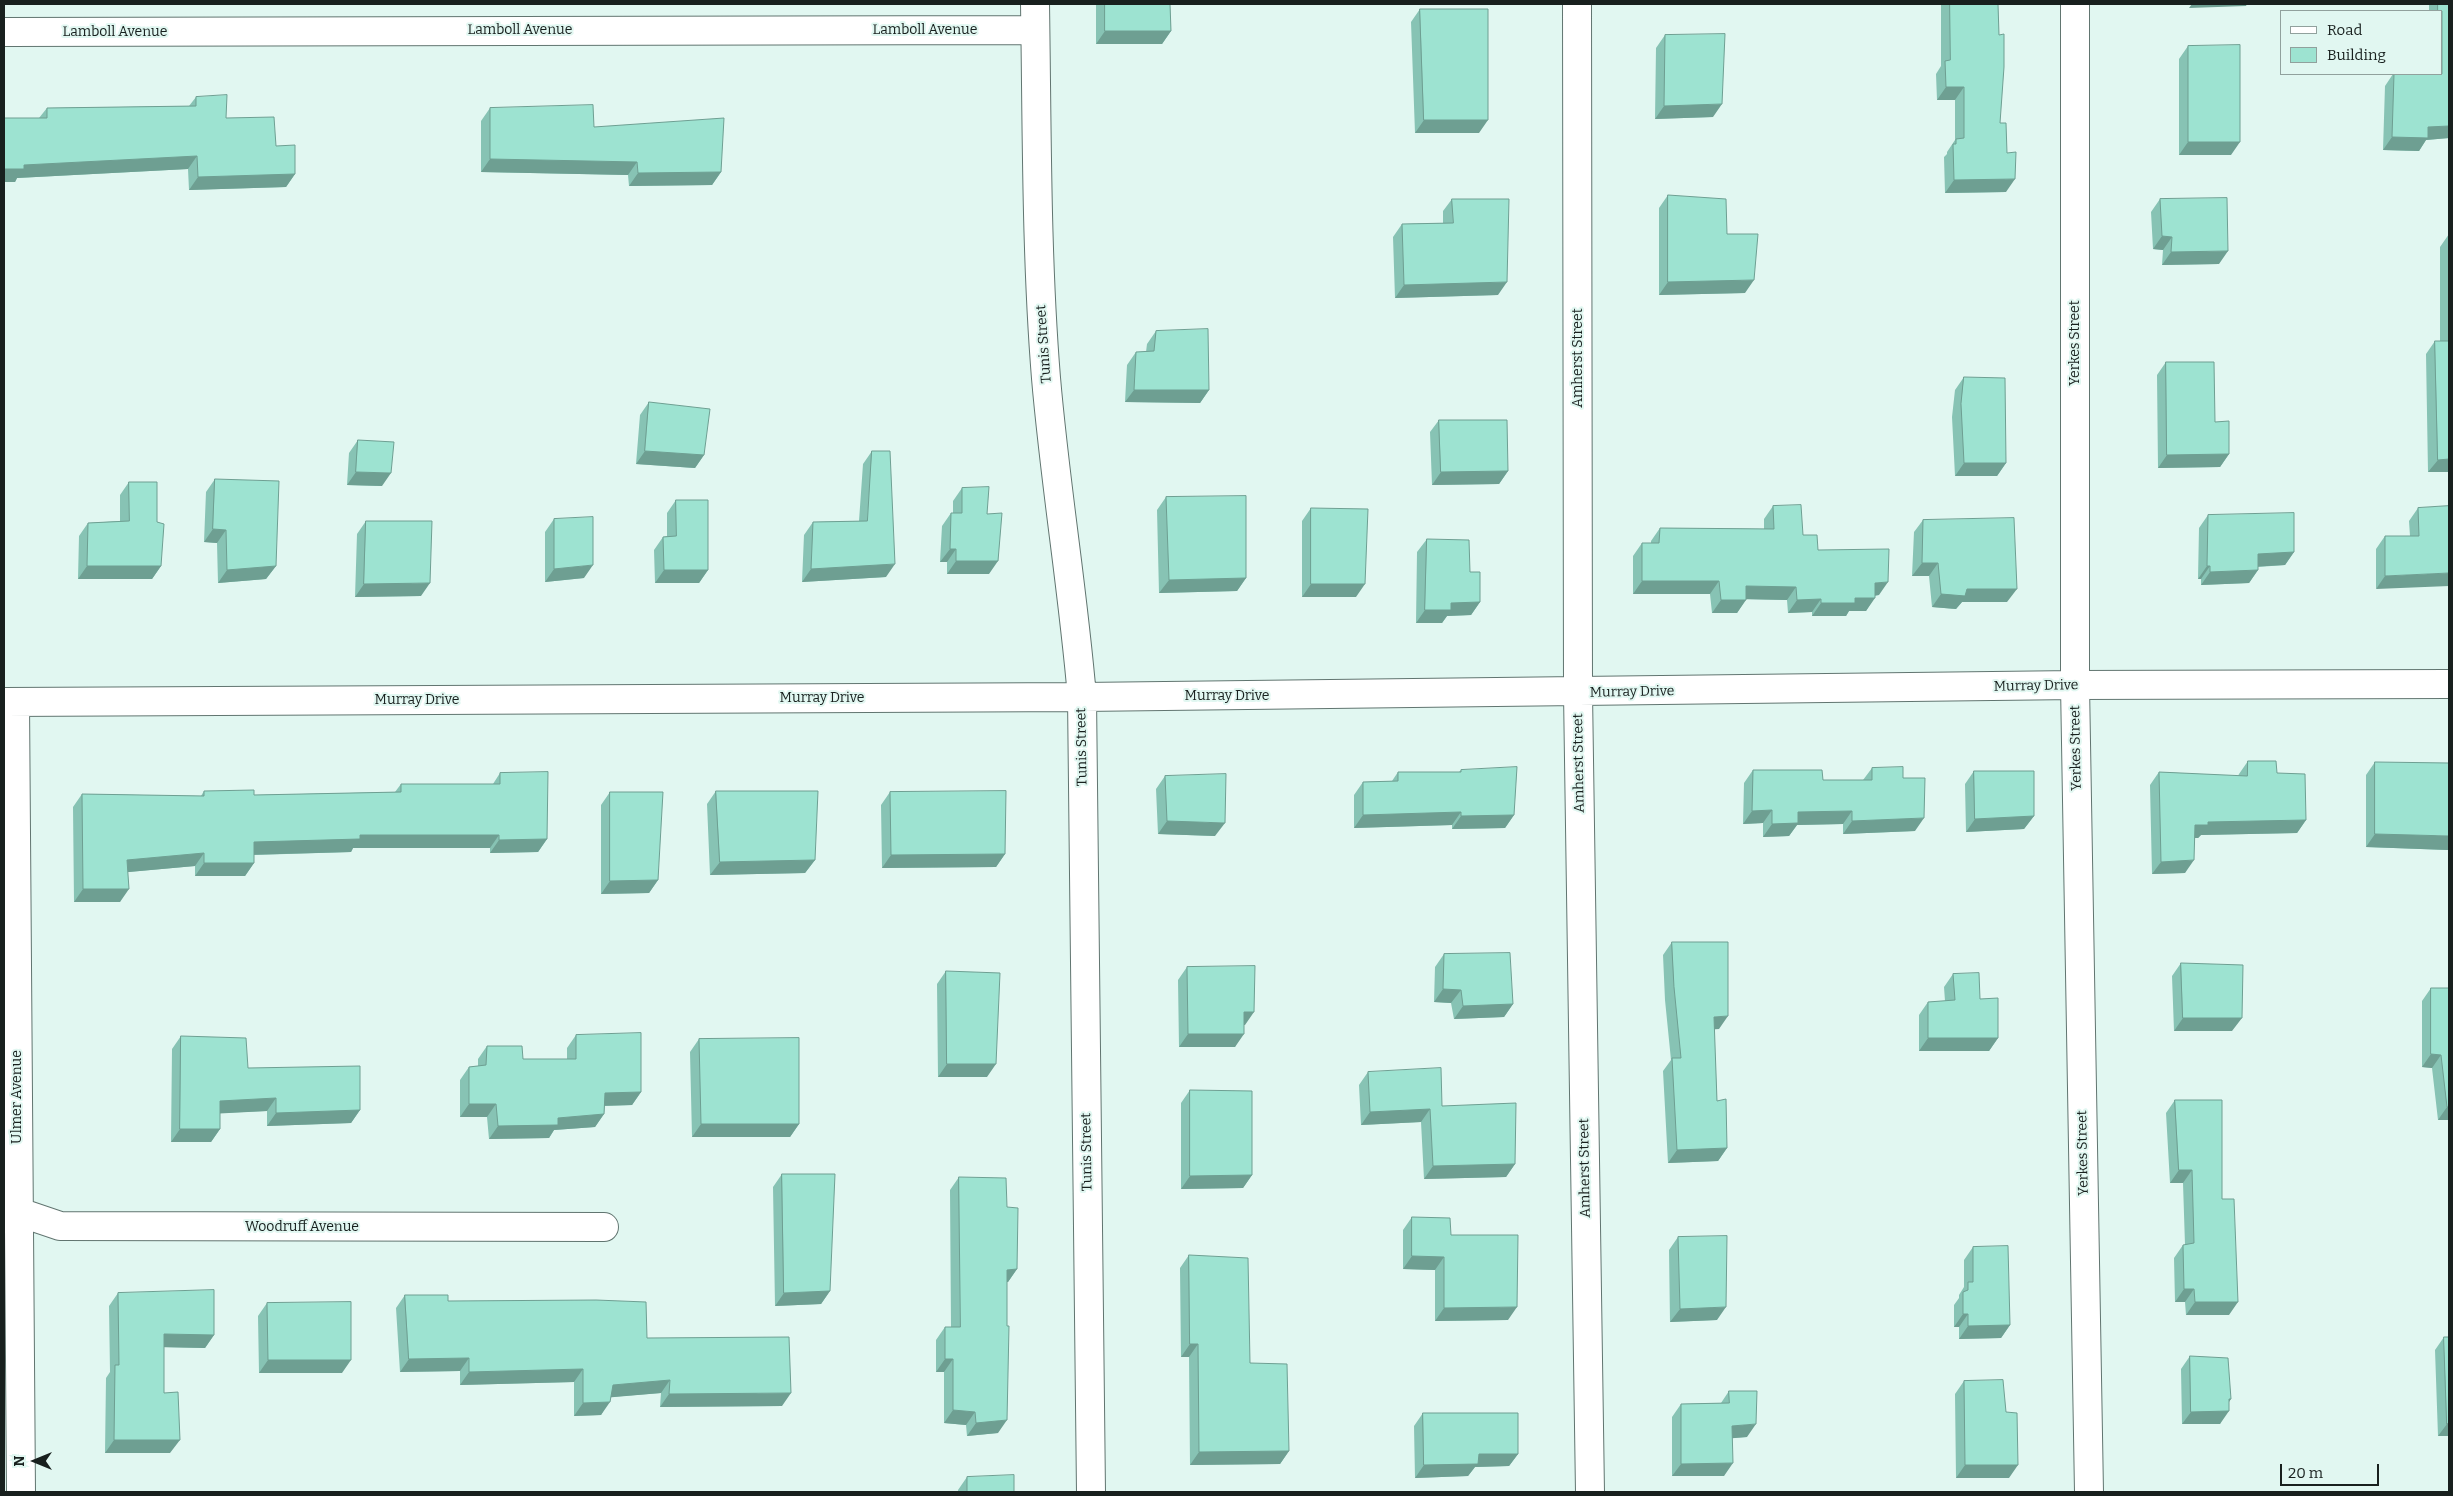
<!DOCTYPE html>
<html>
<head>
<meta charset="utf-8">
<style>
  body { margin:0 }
  #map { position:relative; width:2453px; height:1496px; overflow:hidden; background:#e1f7f1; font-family:Bitter,serif }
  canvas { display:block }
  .frame { position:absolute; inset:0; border:5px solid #18201e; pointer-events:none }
  .legend { position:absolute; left:2280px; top:10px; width:162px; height:65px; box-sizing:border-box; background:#e1f7f1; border:1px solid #91a19d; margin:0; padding:6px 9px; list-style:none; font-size:15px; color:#18201e }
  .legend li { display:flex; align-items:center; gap:10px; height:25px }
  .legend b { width:25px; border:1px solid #91a19d }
  .north { position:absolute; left:10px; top:1436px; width:50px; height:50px; -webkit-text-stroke:4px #e1f7f1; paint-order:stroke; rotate:270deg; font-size:14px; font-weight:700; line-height:20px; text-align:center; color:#18201e }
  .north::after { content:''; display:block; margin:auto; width:18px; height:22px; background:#18201e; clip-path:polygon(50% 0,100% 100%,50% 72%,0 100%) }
  .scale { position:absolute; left:2280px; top:1464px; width:99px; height:22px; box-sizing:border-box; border:2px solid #18201e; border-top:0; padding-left:6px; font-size:15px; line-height:18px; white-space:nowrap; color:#18201e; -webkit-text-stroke:4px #e1f7f1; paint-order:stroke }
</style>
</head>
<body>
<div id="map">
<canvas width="2453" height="1496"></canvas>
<div class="frame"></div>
<ul class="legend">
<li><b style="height:6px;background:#fff"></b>Road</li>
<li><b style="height:14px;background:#9de3d1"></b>Building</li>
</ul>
<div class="north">N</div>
<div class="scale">20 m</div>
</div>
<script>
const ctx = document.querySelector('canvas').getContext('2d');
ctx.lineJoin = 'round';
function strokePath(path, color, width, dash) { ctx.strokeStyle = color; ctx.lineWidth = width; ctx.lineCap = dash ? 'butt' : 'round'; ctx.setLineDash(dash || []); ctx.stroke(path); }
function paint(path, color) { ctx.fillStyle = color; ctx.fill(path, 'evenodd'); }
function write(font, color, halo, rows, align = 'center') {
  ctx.font = font + ' Bitter,serif'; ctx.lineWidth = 4; ctx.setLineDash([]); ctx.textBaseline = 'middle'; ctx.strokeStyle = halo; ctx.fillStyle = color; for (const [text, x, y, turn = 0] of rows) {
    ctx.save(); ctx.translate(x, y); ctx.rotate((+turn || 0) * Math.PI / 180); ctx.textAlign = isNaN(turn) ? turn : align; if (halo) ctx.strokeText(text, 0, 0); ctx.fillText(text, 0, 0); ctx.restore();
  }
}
const street = new Path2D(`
  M1035,4c2,124 1,250 11,374 9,106 27,212 36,319l9,795
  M1577,4l1,689 12,799
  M2075,4v681l14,807
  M4,32l1031,-2
  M4,702l1078,-5 993,-12 374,-1
  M15,702l6,790
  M4,1207l56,19 544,1`);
strokePath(street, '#617570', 30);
strokePath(street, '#fff', 28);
paint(new Path2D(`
  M1096,4h74l1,27 -9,13h-66z
  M1941,4h57l2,119 6,69 -61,1 -1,-36 3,-3v-2l8,-12v-40h-18l-1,-26 5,-8z
  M2429,4h20v134l-23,2 -7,11 -36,-1 2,-64 8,-12h49v-63h-13z
  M1420,9l59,124h-64l-4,-111z
  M1665,35l48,82 -58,2 1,-71z
  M2188,46l43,109h-52v-96z
  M196,97l30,21 50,28 19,28 -9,13 -97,3 -1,-21 -171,9 -2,4h-11v-64h35l8,-10 142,-2z
  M490,108l104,19 127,45 -9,13 -83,1 -1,-11 -147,-3v-51z
  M1668,195l59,39 18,59 -86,2v-87z
  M1452,199l46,96 -103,3 -2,-61 9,-13 41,-1v-12z
  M2160,199l59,65 -57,1 1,-15 -10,-1 -2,-37z
  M2449,234v238h-21l-2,-118 9,-13h5v-94z
  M1156,331l53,59 -9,13 -75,-1 2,-37 9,-13h10l1,-8z
  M2166,362l49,60 14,32 -9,13 -62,1 -1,-93z
  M1964,377l42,86 -9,13h-42l-3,-59 3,-27z
  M649,402l55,53 -9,13 -59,-4 4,-49z
  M1439,420l69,51 -9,13 -67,1 -2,-53z
  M358,440l24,46 -35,-1 2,-32z
  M872,451l14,126 -84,5 2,-47 9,-13 46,-1 4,-57z
  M215,479l61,87 -10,13 -48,4 -1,-40 -13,-1 2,-50z
  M129,482l28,40 4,44 -9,13h-74l1,-43 9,-13 32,-2v-26z
  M962,488l25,26 2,60h-42v-12h-7l2,-36 9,-13h2v-12z
  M1166,497l80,81 -9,13 -78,2 -2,-83z
  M676,500l32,70 -9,13h-44l-1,-33 9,-13 4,-1v-23z
  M1773,506l45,44 61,45 -4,1 -9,15h-17l-3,5h-34v-4l-24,1 -1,-13 -41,-1 -9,14h-25l-2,-19h-77v-38l9,-13h9v-2l9,-13 104,1v-10z
  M2449,506l-73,83v-40l9,-13h25l-1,-15 9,-13z
  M1311,508l45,89h-54v-76z
  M2208,515l86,37 -9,13 -27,2v3l-9,13 -48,2v-6h-3l1,-51z
  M554,519l30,59 -39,4v-50z
  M1923,520l84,82h-45l-6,7 -24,-2 -3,-31h-17l2,-44z
  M366,521l55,75 -66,1 2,-63z
  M1427,539l43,33 10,30 -9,13 -24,1 -5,7h-26l1,-71z
  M2248,761l29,12 29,47 -9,13 -96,2 -3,3h-3l-10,35 -33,1 -2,-89 9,-13 79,4 1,-2z
  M2375,762l73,88 -82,-3v-72z
  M1872,768l31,10 12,53 -72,3v-10l-46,1 -8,11 -26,1v-14l-20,1 1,-41 9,-13 70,10h40z
  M1461,770l53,45 -9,13 -53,1v-4l-98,3v-33l9,-13 29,-1 6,-9h61z
  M1974,771l60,45 -10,13 -58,3 -1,-48z
  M500,773l47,66 -9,13 -48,1v-5h-137l-2,4 -97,3v8l-9,13h-50v-10l-67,6 -8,30h-46l-1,-95 9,-13 119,2 3,-5 50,4 141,-3 6,-8h92z
  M1165,776l50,60 -57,-2 -2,-45z
  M716,791l99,69 -10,13 -95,2 -3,-71z
  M610,792l48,88 -9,13 -48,1v-89z
  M890,792l115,62 -9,13 -114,1 -1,-63z
  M1672,942l47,87h-5l3,72 10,47 -9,13 -50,2 -5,-92 8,-11 -6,-60 -2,-45z
  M1444,954l69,50 -9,13 -50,2 -3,-16 -17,-1 1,-35z
  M2181,963l51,68h-58l-2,-55z
  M1187,967l58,58h-1l-9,22h-56l-1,-67z
  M946,971l41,106h-49l-1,-93z
  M1953,974l45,64 -9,13h-70v-36l9,-13 17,-1 -1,-14z
  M2431,988h18v132h-11l-6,-52 -10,-1v-66z
  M576,1035l65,57 -9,13 -27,1 -1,8 -9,13 -41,3 -5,8 -60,1 -2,-22h-27v-37l9,-13 9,-1v-7l9,-13 36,13h44v-11z
  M181,1036l67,32 112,42 -9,13 -84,3v-15l-47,2v16l-9,13h-40l1,-93z
  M699,1039l100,85 -9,13h-98l-2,-85z
  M1368,1072l74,34 73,58 -9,13 -82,2 -3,-57 -60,3 -2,-40z
  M1190,1090l62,85 -9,13 -62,1v-86z
  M2175,1100l47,99 7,116h-43l-1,-13h-10l-1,-44 9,-13h2l-2,-62h-13l-4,-70z
  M782,1174l48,117 -9,13 -46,2 -2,-119z
  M959,1177l48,30 10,62 -9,13h-1l-9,151 -31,3 -1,-11 -22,-2v-51h-8v-32l9,-13h6l-1,-137z
  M1412,1217l39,18 57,85 -73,1v-51l-32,-1v-39z
  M1678,1237l39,83 -47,2 -1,-72z
  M1973,1247l37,78 -9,13 -42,1v-12h-5v-22l5,-7v-3l5,-8v-27z
  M1189,1255l61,108 39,88 -9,13 -90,1 -1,-108h-8l-1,-89z
  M118,1293l96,42 -9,13 -41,-1v46l6,60h-65l1,-75 4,-6 -1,-66z
  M405,1295l43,6 199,37 135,68 -122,1 1,-14 -50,4 -10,18 -27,1v-34l-114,3v-14l-60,1 -4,-64z
  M267,1303l75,70h-83l-1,-57z
  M2444,1337l5,99h-11l-3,-86z
  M2190,1356l39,45 -9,23h-38l-1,-55z
  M1964,1381l45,97h-53l-1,-84z
  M1729,1391l18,46 -15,1 -8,38h-52v-59l9,-13 40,-1z
  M1423,1413l95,41 -9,12 -34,1 -7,9 -53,2 -1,-52z
  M967,1477l47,15h-56v-2z`), '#87c3b4');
paint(new Path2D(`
  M2192,4h55l-1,2 -57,2z
  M1105,31h66l-9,13h-66z
  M1946,87h18l-9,13h-18z
  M1722,104l-9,13 -58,2 9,-13z
  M1424,120h64l-9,13h-64z
  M2449,126v12l-23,2 -7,11 -36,-1 9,-13 36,-10z
  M2188,142h52l-9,13h-52z
  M197,156l-9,13 -171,9 -2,4h-11v-13l20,-4z
  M490,159l147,3 -9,13 -147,-3z
  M721,172l-9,13 -83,1 9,-13z
  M295,174l-9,13 -97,3 9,-13z
  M2015,179l-9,13 -61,1 9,-13z
  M2162,236l10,1 -9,13 -10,-1z
  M2228,251l-9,13 -57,1 9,-13z
  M1754,280l-9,13 -86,2 9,-13z
  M1507,282l-9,13 -103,3 9,-13z
  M1134,390h75l-9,13 -75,-1z
  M645,451l59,4 -9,13 -59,-4z
  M2229,454l-9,13 -62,1 9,-13z
  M2449,459v13h-21l10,-12z
  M1964,463h42l-9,13h-42z
  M1508,471l-9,13 -67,1 9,-13z
  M356,472l35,1 -9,13 -35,-1z
  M213,529l13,1 -9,13 -13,-1z
  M950,549h6l-9,13h-7z
  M2294,552l-9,13 -36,2 9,-13z
  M956,561h42l-9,13h-42z
  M1922,563h16l-9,13h-17z
  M895,564l-9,13 -84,5 9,-13z
  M593,565l-9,13 -39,4 9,-13z
  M87,566h74l-9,13h-74z
  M276,566l-10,13 -48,4 9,-13z
  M2207,566h3l-9,13h-3z
  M664,570h44l-9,13h-44z
  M2258,570l-9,13 -48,2 9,-13z
  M2449,573v13l-73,3 9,-13z
  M1246,578l-9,13 -78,2 10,-13z
  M1642,581h77l-9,13h-77z
  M1888,582l-9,13 -13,1 9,-13z
  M430,583l-9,13 -66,1 9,-13z
  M1311,584h54l-9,13h-54z
  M1746,586l50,1 -9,13 -50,-1z
  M1967,589h50l-10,13h-45l-6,7 -24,-2 9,-13z
  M1855,598h20l-9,13h-17l-3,5h-34l9,-13z
  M1821,599l-9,13 -24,1 9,-13z
  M1721,600h25l-9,13h-25z
  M1480,602l-9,13 -24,1 -5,7h-26l9,-13 26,-7z
  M1772,810l-9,13 -20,1 9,-13z
  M1852,811l-9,13 -46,1 -8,11 -26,1 9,-13 26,-12z
  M1461,812l-9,13 -98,3 9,-13z
  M1514,815l-9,13 -53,1 9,-13z
  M2034,816l-10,13 -58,3 9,-13z
  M1924,818l-9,13 -72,3 9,-13z
  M2306,820l-9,13 -96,2 -3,3h-12l9,-13 13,-3z
  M1167,821l58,2 -10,13 -57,-2z
  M2375,834l74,2v11l-1,3 -82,-3z
  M360,835h139l-9,13h-137l-2,4 -106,3 9,-13z
  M547,839l-9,13 -48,1 9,-13z
  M204,853l-9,13 -77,7 9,-13z
  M1005,854l-9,13 -114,1 9,-13z
  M815,860l-10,13 -95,2 10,-13z
  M2194,860l-9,13 -33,1 9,-12z
  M204,863h50l-9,13h-50z
  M658,880l-9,13 -48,1 9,-13z
  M83,889h46l-9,13h-46z
  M1443,989l18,1 -10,13 -17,-1z
  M1513,1004l-9,13 -50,2 9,-13z
  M1244,1012h10l-9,13h-10z
  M1728,1016l-9,13 -14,1 9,-13z
  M2183,1018h59l-10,13h-58z
  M1188,1034h56l-9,13h-56z
  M1928,1038h70l-9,13h-70z
  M2431,1054l10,1 -9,13 -10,-1z
  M947,1064h49l-9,13h-49z
  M641,1092l-9,13 -36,1 9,-13z
  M276,1098l-9,13 -57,3 10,-13z
  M469,1104h27l-9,13h-27z
  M2447,1107h2v13h-11z
  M1430,1109l-9,13 -60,3 9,-13z
  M360,1110l-9,13 -84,3 9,-13z
  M604,1114l-9,13 -41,3 -5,8 -60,1 9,-13 60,-8z
  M701,1124h98l-9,13h-98z
  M180,1129h40l-9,13h-40z
  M1727,1148l-9,13 -50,2 9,-13z
  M1515,1164l-9,13 -82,2 9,-13z
  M2179,1170h13l-9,13h-13z
  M1252,1175l-9,13 -62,1 9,-13z
  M1412,1256l32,1 -9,13 -32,-1z
  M1017,1269l-9,13 -10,1 9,-13z
  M2184,1289h10l-9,13h-10z
  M830,1291l-9,13 -46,2 9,-13z
  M2195,1302h43l-9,13h-43z
  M1517,1307l-9,13 -73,1 9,-13z
  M1726,1307l-9,13 -47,2 10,-13z
  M1963,1314h5l-9,13h-5z
  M2010,1325l-9,13 -42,1 9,-13z
  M164,1334l50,1 -9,13 -50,-1z
  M1190,1344h8l-9,13h-8z
  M469,1358l-9,13 -60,1 9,-13z
  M945,1359h8l-9,13h-8z
  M268,1360h83l-9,13h-83z
  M583,1369l-9,13 -114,3 9,-13z
  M670,1380l-9,13 -58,5 10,-13z
  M791,1393l-9,13 -122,1 9,-13z
  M2229,1399h2l-8,12h6l-9,13h-38l9,-12z
  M610,1402l-9,13 -27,1 9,-13z
  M953,1410l22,2 -9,13 -22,-2z
  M1007,1420l-9,13 -31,3 9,-13z
  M2449,1423v13h-11l9,-12z
  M1756,1424l-9,13 -24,2 9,-13z
  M114,1440h66l-10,13h-65z
  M1289,1451l-9,13 -90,1 9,-13z
  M1479,1454h39l-9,12 -34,1 -7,9 -53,2 9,-13z
  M1733,1463l-9,13h-52l9,-12z
  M1965,1465h53l-9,13h-53z`), '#6e9f92');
const building = new Path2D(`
  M1105,4h65l1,27h-66z
  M1950,4h48l1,31 5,-1v33l-4,56h6l1,30 9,-1 -1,27 -61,1 -1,-36h3v-5l8,-1v-51h-18l-1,-26 5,-1z
  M2438,4h11v122l-21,1v11l-36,-1 2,-63h48v-63h-4z
  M1420,9h68v111h-64z
  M1725,34l-3,70 -58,2 1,-71z
  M2240,45v97h-52v-96z
  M227,95l-1,23 48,-1 2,29 19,-1v29l-97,3 -1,-21 -173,9v4h-20v-51h43v-10l149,-2v-9z
  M593,105l1,22 130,-9 -3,54 -83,1 -1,-11 -147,-3v-51z
  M1668,195l58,4 1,35h31l-4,46 -86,2z
  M2227,198l1,53 -57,1 1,-15 -10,-1 -2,-37z
  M1452,199h57l-2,83 -103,3 -2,-61 51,-1z
  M1208,329l1,61h-75l2,-38 18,-1 2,-20z
  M2435,341h14v118l-11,1z
  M2166,362h48l1,60 14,-1v33l-62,1z
  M1964,377l41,1 1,85h-42l-3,-59z
  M649,402l61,7 -6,46 -59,-4z
  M1439,420h68l1,51 -67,1z
  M358,440l36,2 -3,31 -35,-1z
  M872,451h18l5,113 -84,5 2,-47 54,-1z
  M215,479l64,2 -3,85 -49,4 -1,-40 -13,-1z
  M129,482h28v40l7,2 -3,42h-74l1,-43 41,-2z
  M989,487l-2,27 15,-1 -4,48h-42v-12h-6l1,-36h11v-25z
  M1246,496v82l-77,2 -3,-83z
  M676,500h32v70h-44l-1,-33 13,-1z
  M1801,505l2,30h14l1,15 71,-1 -1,33 -13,1v15h-20v5h-34v-4l-24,1 -1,-13 -50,-1v14h-25l-2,-19h-77v-38h17l1,-15 114,1 -1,-23z
  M2449,506v67l-64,3v-40h34l-1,-28z
  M1311,508l57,1 -3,75h-54z
  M2294,513v39l-36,2v16l-48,2v-6h-3l1,-51z
  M593,517v48l-39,4v-50z
  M2014,518l3,71h-50l-2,7 -24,-2 -3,-31h-16l1,-43z
  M366,521h66l-2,62 -66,1z
  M1427,539l42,1 1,32h10v30l-29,1v7h-26z
  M2248,761h28l1,12 28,1 1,46 -98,2v3h-13l-1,35 -33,2 -2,-90 88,4z
  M2375,762l74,1v73l-74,-2z
  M1517,767l-3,48 -53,1v-4l-98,3v-33l35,-1v-9h63v-2z
  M1903,767v11h22l-1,40 -72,3v-10l-54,1v11l-26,1v-14l-20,1 1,-41h69l1,10h49v-12z
  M1974,771h60v45l-59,3z
  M548,772l-1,67 -48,1v-5h-139v4l-106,3v21h-50v-10l-77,7 2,29h-46l-1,-95 122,2v-5l50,-1v5l147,-3v-8h99v-11z
  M1226,774l-1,49 -58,-2 -2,-45z
  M716,791h102l-3,69 -95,2z
  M1006,791l-1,63 -114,1 -1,-63z
  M610,792h53l-5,88 -48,1z
  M1672,942h56v74l-14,1 3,84 9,-2 1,49 -50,2 -5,-92h9l-7,-71z
  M1510,953l3,51 -50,2 -2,-16 -18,-1 1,-35z
  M2181,963l62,2 -1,53h-59z
  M1255,966l-1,46h-10v22h-56l-1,-67z
  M946,971l54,2 -4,91h-49z
  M1979,973l1,26 18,-1v40h-70v-36l27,-2 -2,-26z
  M2431,988h18v119h-2l-6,-52 -10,-1z
  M641,1033v59l-36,1 -1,21 -46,4v7l-60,1 -2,-22h-27v-37l17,-2 1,-19h35l1,13h53v-24z
  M181,1036l65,2 2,30 112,-2v44l-84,3v-15l-56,3v28h-40z
  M799,1038v86h-98l-2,-85z
  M1441,1068l1,38 74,-3 -1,61 -82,2 -3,-57 -60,3 -2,-40z
  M1190,1090l62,1v84l-62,1z
  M2175,1100h47v99h12l4,103h-43l-1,-13h-10l-1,-44 11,-2 -2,-73h-13z
  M782,1174h53l-5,117 -46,2z
  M959,1177l47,1 1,29 11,1 -1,61 -10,1v56h2l-2,94 -31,3 -1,-11 -22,-2v-51h-8v-32h15z
  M1412,1217l38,1 1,17h67l-1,72 -73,1v-51l-32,-1z
  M1727,1236l-1,71 -46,2 -2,-72z
  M2008,1246l2,79 -42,1v-12h-5v-22l5,-2v-8h5v-35z
  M1189,1255l59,3 2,105 37,1 2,87 -90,1 -1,-108h-8z
  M214,1290v45l-50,-1v59l14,-1 2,48h-66l1,-75h4l-1,-72z
  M405,1295h43v6l148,-1 50,2 1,36 142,-1 2,56 -122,1 1,-14 -57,5 -3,17 -27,1v-34l-114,3v-14l-60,1z
  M351,1302v58h-83l-1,-57z
  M2444,1337h5v86l-2,1z
  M2190,1356l38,2 3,41h-2v12l-38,1z
  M2003,1380l3,32 11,1 1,52h-53l-1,-84z
  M1729,1391h28l-1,33 -24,2 1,37 -52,1v-60l48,-1z
  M1423,1413h95v41h-39l-1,10 -54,1z
  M1014,1475v17h-47v-15z`);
paint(building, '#9de3d1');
strokePath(building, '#6e9f92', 1);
write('14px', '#18201e', '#e1f7f1', [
  ["Lamboll Avenue",520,30],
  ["Lamboll Avenue",925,30],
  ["Lamboll Avenue",115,32],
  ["Yerkes Street",2075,343,-90],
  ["Tunis Street",1044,344,-94],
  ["Amherst Street",1578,358,-90],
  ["Murray Drive",2036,686,-1],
  ["Murray Drive",1632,692,-1],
  ["Murray Drive",1227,696],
  ["Murray Drive",822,698],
  ["Murray Drive",417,700],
  ["Tunis Street",1082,747,-91],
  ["Yerkes Street",2076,748,-91],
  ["Amherst Street",1579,763,-91],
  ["Ulmer Avenue",17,1097,-90],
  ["Tunis Street",1087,1152,-91],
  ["Yerkes Street",2083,1153,-91],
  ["Amherst Street",1585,1168,-91],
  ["Woodruff Avenue",302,1227]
]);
</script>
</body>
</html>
